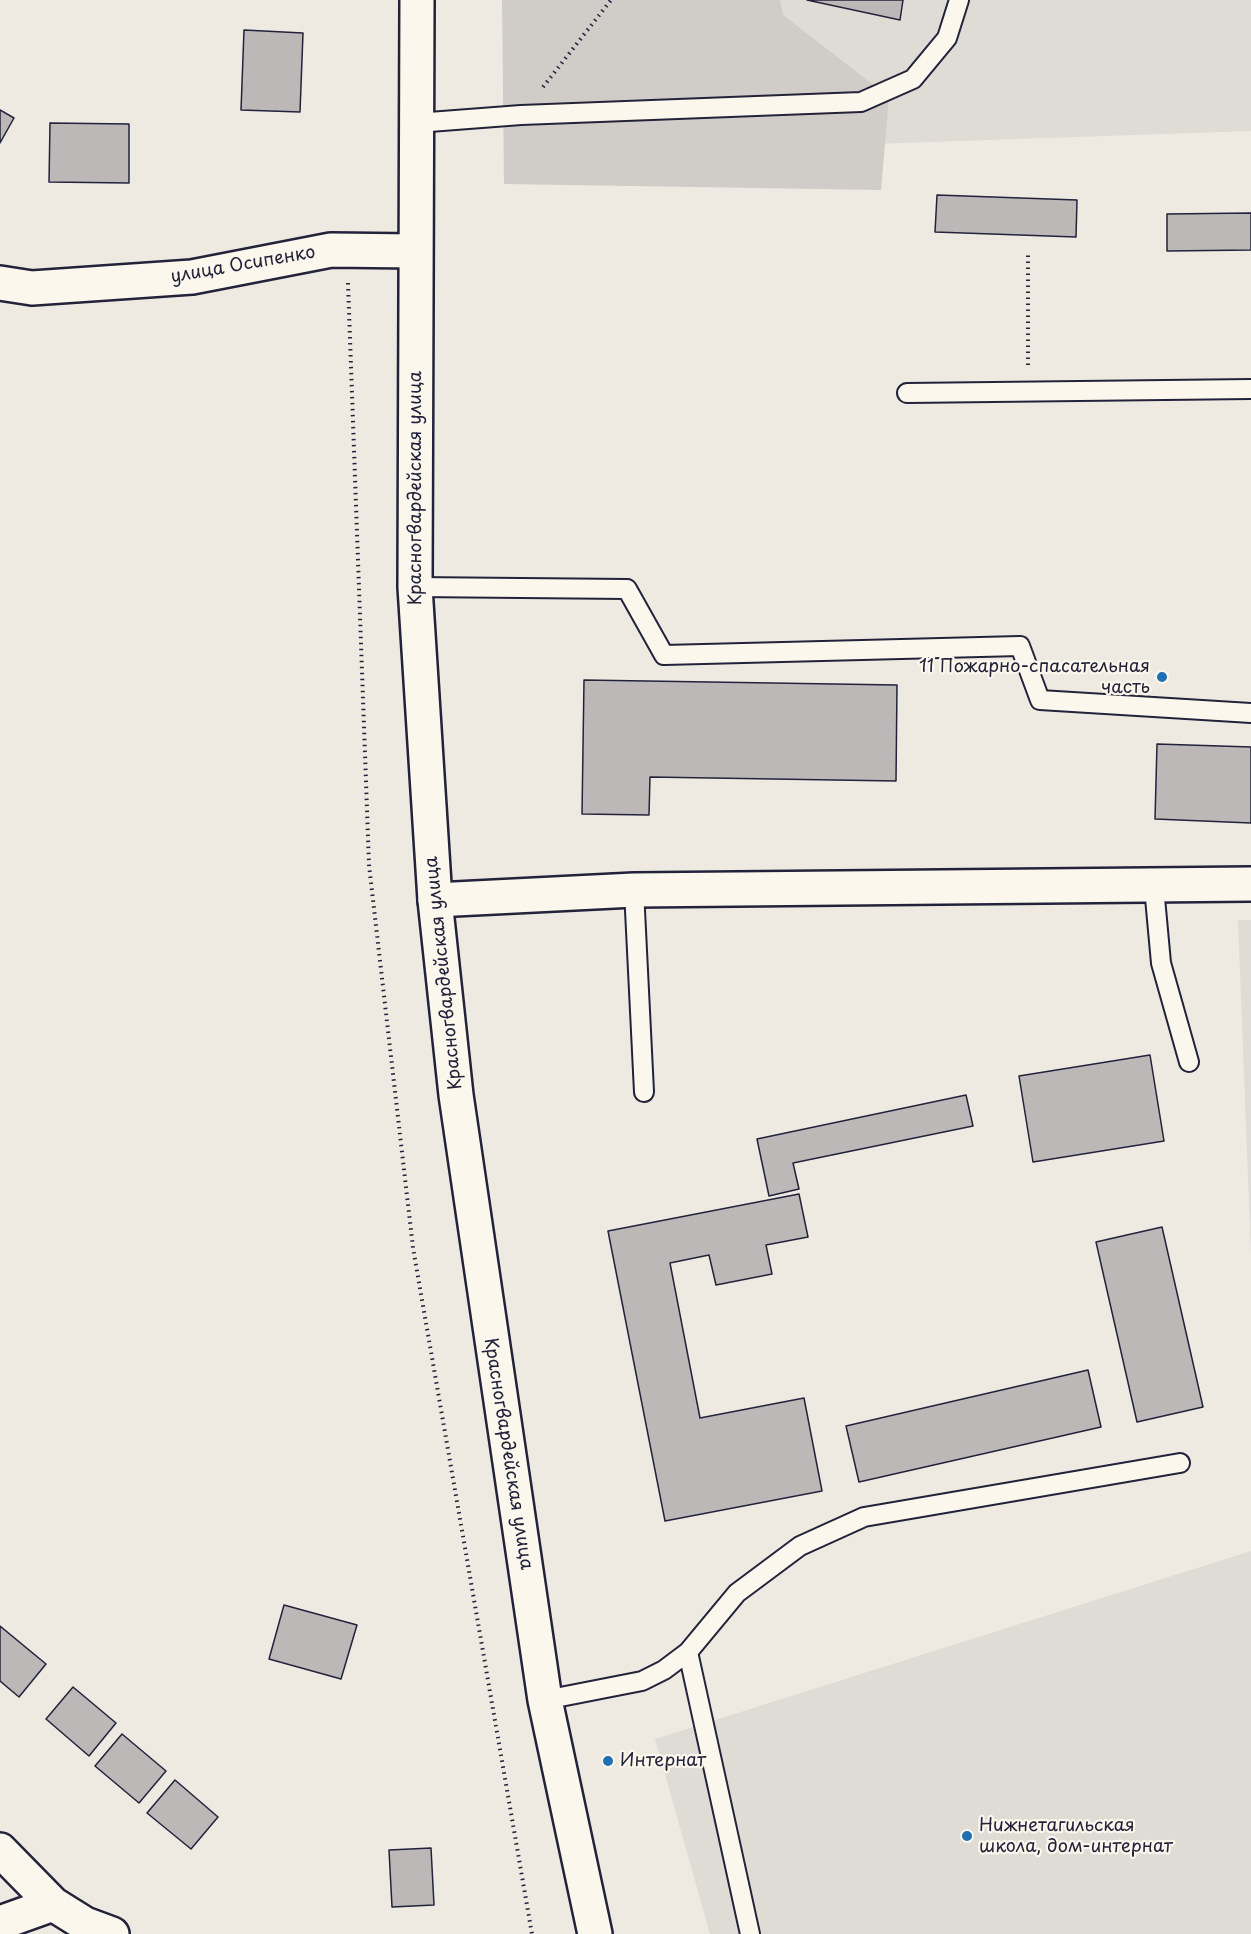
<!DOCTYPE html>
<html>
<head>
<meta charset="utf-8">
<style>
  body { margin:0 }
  canvas { display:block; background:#eeeae2 }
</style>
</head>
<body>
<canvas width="1251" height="1934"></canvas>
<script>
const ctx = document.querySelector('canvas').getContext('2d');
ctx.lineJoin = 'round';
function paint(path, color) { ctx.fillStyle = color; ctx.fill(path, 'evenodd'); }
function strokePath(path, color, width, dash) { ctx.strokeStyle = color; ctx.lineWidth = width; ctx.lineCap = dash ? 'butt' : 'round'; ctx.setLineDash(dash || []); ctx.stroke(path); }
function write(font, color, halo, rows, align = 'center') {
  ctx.font = font + ' "Playpen Sans",sans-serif'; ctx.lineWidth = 4.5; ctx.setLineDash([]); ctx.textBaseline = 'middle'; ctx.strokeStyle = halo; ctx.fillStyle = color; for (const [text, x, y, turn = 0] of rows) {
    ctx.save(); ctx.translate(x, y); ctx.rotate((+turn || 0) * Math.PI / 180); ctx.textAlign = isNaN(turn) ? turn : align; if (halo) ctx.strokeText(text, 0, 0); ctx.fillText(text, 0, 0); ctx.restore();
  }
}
paint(new Path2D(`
  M578,0h673v131l-669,23z
  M1238,920h13v335z
  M1251,1551v383h-541l-55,-195z`), '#dfdbd5');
paint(new Path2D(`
  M502,0h278l3,15 106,82 -8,93 -377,-6z`), '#d0cdc9');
const building = new Path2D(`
  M807,0h96l-3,20z
  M244,30l59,3 -3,79 -59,-2z
  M0,110l14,8 -14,25z
  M50,123l79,1v59l-80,-1z
  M937,195l140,5 -1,37 -141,-5z
  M1251,213v37l-84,1v-37z
  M584,680l313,5 -1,96 -246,-4 -1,38 -67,-1z
  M1157,744l94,3v76l-96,-4z
  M1150,1055l14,86 -131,21 -14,-86z
  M966,1095l7,31 -180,37 6,26 -30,7 -12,-57z
  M799,1194l9,43 -42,8 6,29 -56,11 -7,-30 -39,8 30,155 104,-20 18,93 -157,30 -57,-290z
  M1162,1227l41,180 -66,15 -41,-180z
  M1088,1370l13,57 -242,55 -13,-56z
  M284,1605l73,20 -16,54 -72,-20z
  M0,1626l46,38 -27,33 -19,-16z
  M73,1687l43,36 -27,33 -43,-37z
  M122,1734l44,37 -27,32 -44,-37z
  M175,1780l43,37 -27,32 -44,-36z
  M431,1848l3,57 -42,2 -3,-57z`);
paint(building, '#bcb8b8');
strokePath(building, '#22223b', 1.5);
const service = new Path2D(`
  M416,123l105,-8 340,-13 52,-23 34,-41 12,-38
  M907,393l344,-4
  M415,587l212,2 37,66 356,-9 20,54 211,13
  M1154,887l7,76 28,99
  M634,890l10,202
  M688,1652l62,282
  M545,1700l97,-19 22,-11 24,-18 49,-59 63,-47 64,-29 316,-54`);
const minor = new Path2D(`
  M0,283l32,5 160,-11 139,-27 84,1
  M435,900l199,-10 617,-6
  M0,1850l53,54 32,20 27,10
  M0,1923l53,-19`);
const secondary = new Path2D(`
  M417,0l-2,587 20,313 21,195 89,605 50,234`);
strokePath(service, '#22223b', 22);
strokePath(minor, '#22223b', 38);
strokePath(secondary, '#22223b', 38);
strokePath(new Path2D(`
  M543,87l68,-87
  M348,283l21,582 44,383 119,686
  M1028,365v-110`), '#22223b', 4, [1.5, 4.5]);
strokePath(service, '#fbf7ec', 18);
strokePath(minor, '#fbf7ec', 33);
strokePath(secondary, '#fbf7ec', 33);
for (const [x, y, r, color] of [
  [1162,677,6,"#1f6fb2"],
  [608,1761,6,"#1f6fb2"],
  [967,1836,6,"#1f6fb2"]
]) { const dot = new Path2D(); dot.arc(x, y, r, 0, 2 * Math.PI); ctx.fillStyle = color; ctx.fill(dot); strokePath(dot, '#fbf7ec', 2); }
write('18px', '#22223b', '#fbf7ec', [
  ["улица Осипенко",243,265,-10],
  ["Красногвардейская улица",416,488,-90],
  ["Красногвардейская улица",444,973,-96],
  ["Красногвардейская улица",508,1454,81]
]);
write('18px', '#22223b', '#fbf7ec', [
  ["11 Пожарно-спасательная",1150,667,"right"],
  ["часть",1150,688,"right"],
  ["Интернат",620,1761],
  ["Нижнетагильская",979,1826],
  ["школа, дом-интернат",979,1847]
], 'left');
</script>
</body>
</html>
